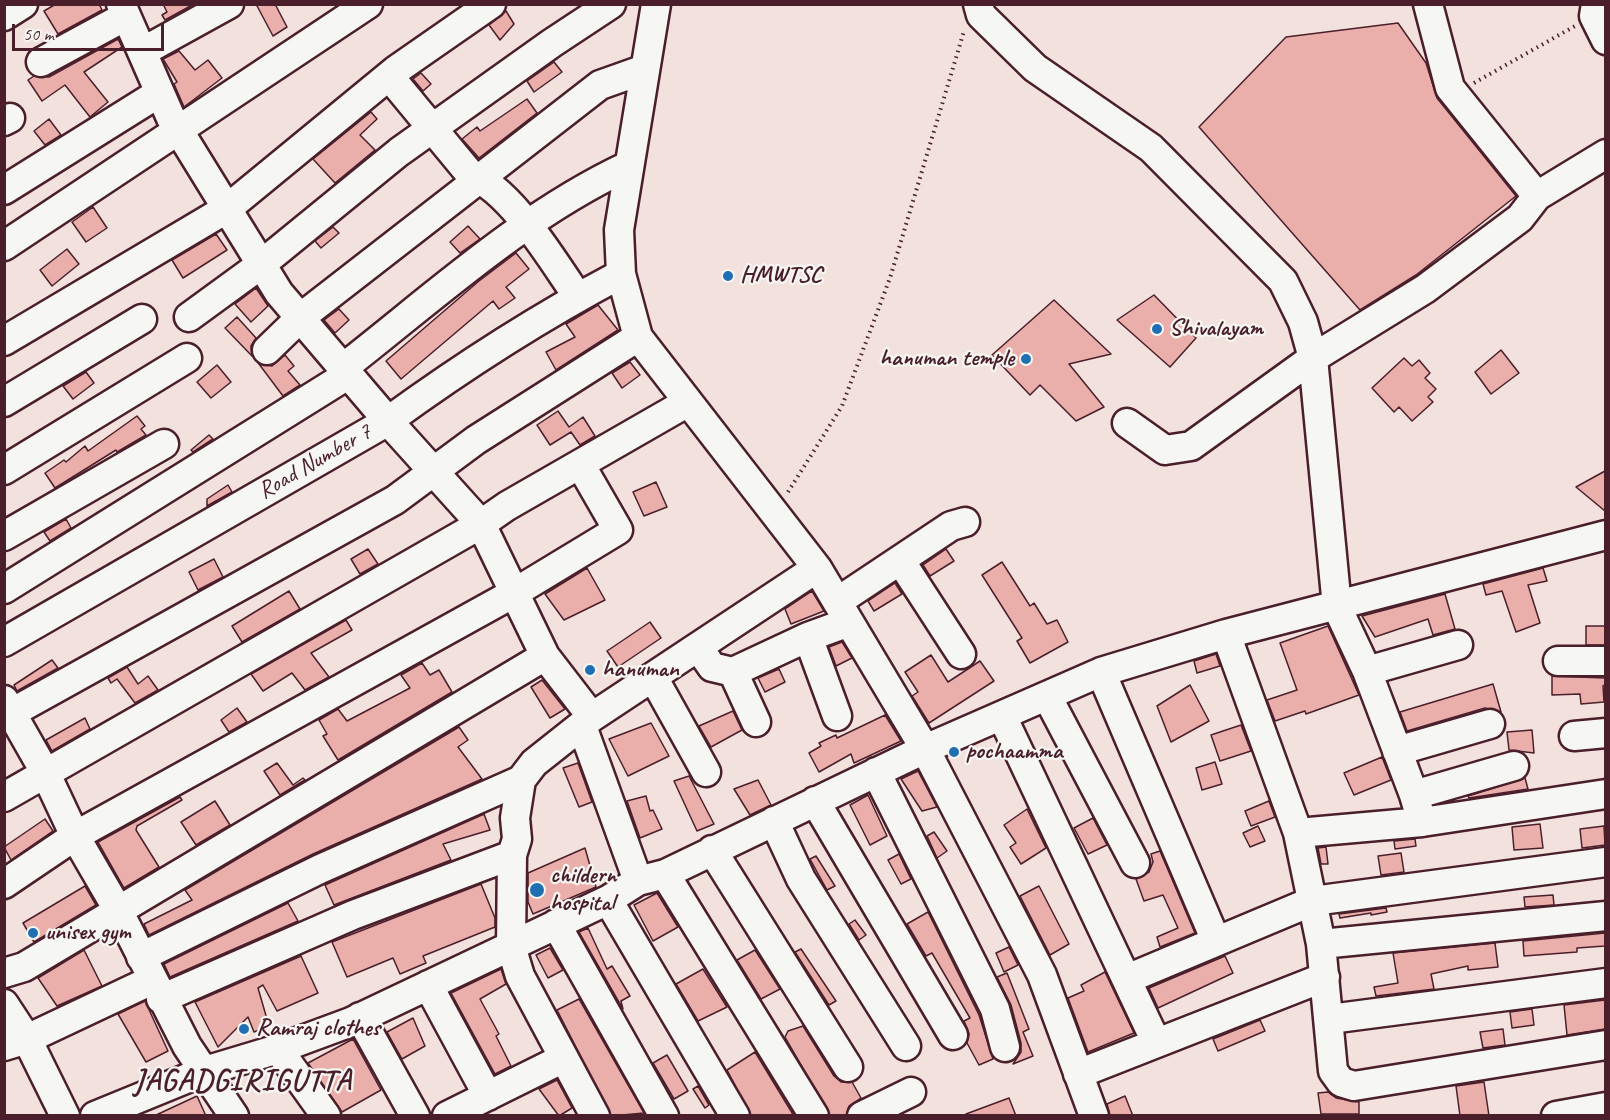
<!DOCTYPE html>
<html>
<head>
<meta charset="utf-8">
<style>
  body { margin:0 }
  #map { position:relative; width:1610px; height:1120px; overflow:hidden; background:#f2e1dd; font-family:Caveat,sans-serif }
  canvas { display:block }
  .frame { position:absolute; inset:0; border:6px solid #4a1f2b; pointer-events:none }
  .scale { position:absolute; left:12px; top:24px; width:152px; height:27px; box-sizing:border-box; border:3px solid #4a1f2b; border-top:0; padding-left:8px; font-size:18px; line-height:21px; white-space:nowrap; color:#4a1f2b; -webkit-text-stroke:4px #f6f6f2; paint-order:stroke }
</style>
</head>
<body>
<div id="map">
<canvas width="1610" height="1120"></canvas>
<div class="frame"></div>
<div class="scale">50 m</div>
</div>
<script>
const ctx = document.querySelector('canvas').getContext('2d');
ctx.lineJoin = 'round';
function paint(path, color) { ctx.fillStyle = color; ctx.fill(path, 'evenodd'); }
function strokePath(path, color, width, dash) { ctx.strokeStyle = color; ctx.lineWidth = width; ctx.lineCap = dash ? 'butt' : 'round'; ctx.setLineDash(dash || []); ctx.stroke(path); }
function write(font, color, halo, rows, align = 'center') {
  ctx.font = font + ' Caveat,sans-serif'; ctx.lineWidth = 4.5; ctx.setLineDash([]); ctx.textBaseline = 'middle'; ctx.strokeStyle = halo; ctx.fillStyle = color; for (const [text, x, y, turn = 0] of rows) {
    ctx.save(); ctx.translate(x, y); ctx.rotate((+turn || 0) * Math.PI / 180); ctx.textAlign = isNaN(turn) ? turn : align; if (halo) ctx.strokeText(text, 0, 0); ctx.fillText(text, 0, 0); ctx.restore();
  }
}
const building = new Path2D(`
  M56,4h43l3,6 -44,24 -14,-23z
  M163,4h31l-29,16 -3,-5 5,-3z
  M256,4h19l12,23 -14,9z
  M506,11l8,13 -14,16 -11,-15z
  M1398,23l28,40 11,35 79,98 -100,79 -56,35 -161,-183 87,-90z
  M118,39l4,8 -38,25 24,30 -18,15 -25,-32 -23,16 -14,-21 6,-4 15,1z
  M179,51l16,19 13,-10 14,18 -38,29 -10,-23 3,-2 -14,-23z
  M554,62l8,10 -28,20 -7,-11z
  M421,73l10,11 -8,7 -10,-12z
  M527,99l10,14 -58,45 -17,-19 15,-12 3,4z
  M371,112l6,7 -17,16 15,15 -40,33 -22,-24z
  M49,119l12,16 -16,10 -11,-14z
  M93,207l14,21 -21,14 -14,-20z
  M468,226l12,13 -20,14 -10,-11z
  M333,227l6,6 -18,15 -6,-7z
  M216,234l11,16 -44,28 -11,-18z
  M67,249l12,15 -27,22 -12,-16z
  M516,253l13,16 -23,18 9,11 -16,11 -6,-8 -92,78 -15,-18 93,-80z
  M256,288l12,18 -17,16 -16,-18z
  M1154,295l42,43 -26,29 -53,-47z
  M1054,300l57,54 -42,10 35,43 -28,14 -36,-36 -10,10 -38,-40z
  M598,305l20,25 -62,40 -10,-18 29,-15 -9,-13z
  M339,309l10,11 -14,13 -11,-13z
  M237,317l19,21 -5,8 1,10 -27,-28z
  M1501,350l18,23 -28,21 -16,-22z
  M285,355l9,11 -6,5 12,14 -17,11 -24,-32 13,2z
  M1404,358l8,8 7,-6 11,13 -5,5 11,11 -8,8 5,5 -21,19 -13,-14 -5,5 -22,-24z
  M630,362l10,13 -18,13 -10,-15z
  M217,365l14,17 -20,16 -14,-16z
  M86,372l8,11 -21,16 -10,-13z
  M558,411l11,16 14,-10 12,19 -15,9 -9,-13 -21,13 -13,-20z
  M137,416l8,10 -4,3 5,6 -29,17 -1,-2 -61,38 -10,-15 19,-13 2,2 19,-16 3,5z
  M209,435l4,4 -20,13 -2,-2z
  M1605,471v40l-29,-24z
  M656,482l11,25 -23,9 -11,-24z
  M228,485l4,7 -25,14v-7z
  M66,519l5,9 -21,13 -6,-9z
  M368,549l10,15 -18,10 -9,-15z
  M946,549l8,12 -24,15 -7,-11z
  M214,559l9,18 -25,13 -9,-18z
  M1002,562l28,44 4,-3 13,21 10,-4 11,22 -38,21 -13,-22 5,-3 -40,-63z
  M587,568l18,32 -41,20 -19,-26z
  M1543,568l4,13 -19,4 12,38 -24,9 -14,-41 -16,4 -3,-11z
  M895,583l7,11 -28,17 -6,-10z
  M289,591l11,18 -58,33 -10,-16z
  M812,591l12,20 -33,13 -6,-15z
  M1445,594l10,35 -22,6 -5,-16 -53,18 -13,-21z
  M346,620l6,10 -41,23 18,24 -24,13 -13,-17 -29,18 -12,-17z
  M650,622l11,16 -43,29 -11,-16z
  M1328,626l31,69 -53,19 -1,-3 -30,10 -8,-21 30,-10 -17,-47z
  M1586,626h19v19h-19z
  M842,642l10,16 -16,8 -7,-19z
  M1216,654l4,12 -23,7 -3,-12z
  M931,655l17,27 32,-21 14,20 -65,42 -17,-27 6,-4 -13,-20z
  M52,660l6,8 -41,23 -3,-6z
  M422,663l8,12 9,-5 13,22 -114,68 -15,-24 4,-2 -8,-14 19,-11 9,12 63,-33 -9,-13z
  M127,667l11,17 10,-8 10,14 -23,13 -18,-24 -6,4 -3,-5z
  M779,669l6,13 -20,10 -7,-14z
  M1552,676l53,2v7l-2,1 1,16 -23,2 -1,-10 -28,1z
  M542,680l23,29 -15,9 -19,-31z
  M1493,684l8,28 -16,-4 -78,23 -7,-19z
  M1190,685l19,36 -38,21 -14,-36z
  M237,708l10,14 -18,10 -8,-12z
  M733,711l9,19 -31,17 -12,-21z
  M885,715l16,26 -47,22 -3,-9 -32,18 -10,-19 12,-7 -2,-3 17,-8 1,3z
  M85,718l5,11 -38,22 -6,-11z
  M651,723l18,33 -41,20 -19,-37z
  M1241,725l10,26 -31,10 -9,-26z
  M459,727l9,13 -10,7 24,32 -169,75 -164,81 -5,-11 48,-24 -7,-10z
  M1532,730l2,23 -25,-3 -2,-18z
  M1382,757l9,23 -37,15 -10,-22z
  M1215,762l7,22 -20,6 -6,-22z
  M277,763l16,22 10,-7 2,2 -25,15 -16,-24z
  M578,763l14,39 -13,5 -16,-39z
  M918,771l19,36 -15,4 -21,-32z
  M689,776l25,48 -17,7 -23,-50z
  M1525,778l3,11 -59,9 -1,-2z
  M758,780l13,25 -21,10 -16,-26z
  M868,795l19,41 -17,9 -20,-40z
  M646,796l4,15 3,-1 9,19 -22,9 -13,-37z
  M180,797l2,3 -45,26 -1,4 23,37 -35,21 -26,-46z
  M215,801l15,24 -34,20 -15,-23z
  M1269,801l6,16 -24,9 -6,-15z
  M1027,809l19,39 -25,16 -11,-17 6,-4 -12,-18z
  M484,814l6,16 -47,14 8,16 -117,45 -9,-20z
  M1093,818l14,27 -19,9 -14,-26z
  M45,819l8,12 -42,29 -7,-13z
  M1540,824l3,24 -29,2 -2,-23z
  M1258,826l7,15 -15,6 -7,-14z
  M1604,826l1,19 -23,3 -2,-19z
  M934,832l13,19 -10,7 -10,-22z
  M1415,839l1,7 -21,3 -1,-8z
  M1326,847l2,17h-7l-3,-16z
  M585,848l11,39 -63,27 -5,-12v-29z
  M1160,851l35,82 -35,14 -3,-10 21,-9 -15,-33 -19,6 -8,-22 13,-7 4,-10 -2,-8z
  M1401,853l3,19 -23,3 -3,-19z
  M899,854l12,25 -10,5 -13,-24z
  M816,856l19,30 -8,4 -17,-31z
  M481,884l14,34v9l-72,29 3,7 -26,11 -7,-16 -46,19 -15,-35z
  M85,886l11,19 -62,37 -11,-19z
  M1039,886l30,58 -19,11 -30,-59z
  M657,893l21,34 -25,14 -19,-36z
  M1553,895l1,10 -29,2 -1,-10z
  M288,903l10,18 -128,56 -6,-13z
  M1386,908l1,4 -16,3v-2l-31,5 -1,-4z
  M928,912l51,103 14,44 -14,6 -12,-22 2,-9 -5,-13 6,-3 -38,-65 -6,3 -19,-32z
  M855,920l11,15 -7,5 -10,-16z
  M588,928l19,41 5,-3 18,30 -9,5 2,8 -44,-77z
  M1605,933v13l-28,2v4l-53,4 -1,-15z
  M1495,943l3,24 -30,3v-4l-37,8 3,15 -58,7 -2,-9 24,-4 -5,-30z
  M1009,947l9,18 -14,7 -8,-19z
  M550,948l13,22 -15,8 -12,-23z
  M801,949l35,52 -7,4 -34,-53z
  M84,950l18,36 -45,20 -19,-28z
  M755,950l25,39 -19,10 -24,-39z
  M301,956l17,37 -41,18 -14,-26 -5,3 11,38 -15,6 -6,-15 -30,30 -23,-45z
  M1225,956l8,17 -75,35 -9,-20z
  M501,969l5,15 -26,15 19,35 -3,2 15,30 -16,8 -44,-81z
  M703,969l24,38 -29,14 -22,-37z
  M1105,972l29,61 -46,19 -20,-54 16,-7 -3,-6z
  M1007,973l22,56 -6,3 10,24 -20,8 8,-12v-9l-10,-38 -14,-28z
  M579,999l65,114 -33,3 -54,-106z
  M1605,1000v29l-38,6 -3,-30z
  M145,1001l23,50 -22,11 -28,-48z
  M1532,1009l2,16 -22,3 -2,-16z
  M413,1018l12,28 -23,13 -15,-27z
  M1260,1020l5,11 -47,20 -5,-12z
  M803,1026l31,50 7,6h11l9,16 -12,8 -3,10h-16l-45,-79 3,-6z
  M1503,1029l2,16 -22,3 -3,-16z
  M353,1039l28,51 -39,22 -34,-49z
  M755,1052l39,64h-43l-24,-46z
  M667,1055l21,36 -14,8 -21,-36z
  M557,1080l15,28 -13,8 -20,-27z
  M1484,1082l5,34h-29l-4,-30z
  M698,1086l11,19 -4,3 -12,-19z
  M1328,1092l8,6 23,4v12h-38l-3,-21z
  M197,1096l9,20h-52z
  M1125,1096l8,20h-23l-3,-12z
  M1009,1098l7,18h-50v-2z`);
paint(building, '#eaafab');
strokePath(building, '#4a1f2b', 1.5);
const minor = new Path2D(`
  M121,4l50,114 108,175 109,128 93,103 64,132 47,61
  M656,4l-37,226 2,44 17,63 179,231 108,181 117,226 52,141
  M978,4l3,11 54,53 116,80 132,133 20,41 10,36 24,249 30,64 47,124 8,27
  M1596,4l-2,12 12,24
  M4,16l19,-12
  M142,52l87,-48
  M41,62l85,-46
  M389,76l81,98c43,18 82,86 108,123
  M4,121l6,-3
  M4,190l155,-97
  M1537,196l69,-42
  M4,246l364,-242
  M189,317l74,-54 136,-111 153,-109 59,-39
  M4,341l224,-133 168,-138 95,-66
  M267,350l33,-32 300,-233 45,-16
  M343,368c91,-71 180,-153 285,-202
  M4,402l138,-83
  M1127,423l38,27 26,-4 122,-88 112,-69 95,-71 17,-22 -87,-108 -22,-84
  M4,470l183,-112
  M4,536l160,-92
  M900,560l61,94
  M4,589l345,-215
  M837,602l114,-76 14,-4
  M1226,634l72,199 23,111 12,127 8,11 13,4 252,-41
  M808,637l29,79
  M4,642l384,-221c74,-54 152,-104 233,-147
  M698,647l14,20 21,5 75,-35 41,-15
  M1558,661h48
  M1367,671l91,-26
  M733,672l23,50
  M1101,672l115,269
  M653,677l53,95
  M1047,696l88,167
  M4,700l41,72 30,64 43,74 69,136 47,70
  M1002,716l154,326
  M4,717l391,-217 81,-60 162,-103
  M582,726l56,155
  M1574,736l32,-3
  M1397,751l93,-27
  M876,772l119,237 10,38
  M1414,795l100,-29
  M4,797l477,-273 26,-18 181,-104
  M815,801l138,234
  M774,821l27,58 105,167
  M1298,833l124,-11 184,-28
  M712,850l136,217
  M665,874l149,242
  M4,884l71,-48 439,-243 104,-63 -38,-66
  M608,900l127,216
  M556,924l108,192
  M1321,944l285,-28
  M141,957l179,-88 201,-89
  M4,973l20,-6 521,-311
  M1127,979l186,-78 293,-39
  M428,985l60,111
  M161,999l192,-84 159,-60
  M4,1004l23,35 38,77
  M360,1017l55,99
  M1330,1019l276,-36
  M4,1046l23,-7 125,-59
  M278,1049l48,67
  M1078,1074l247,-97
  M95,1116l110,-45 73,-22 73,-27 257,-122 30,-19 27,-7 260,-125 176,-77 125,-38 380,-99
  M447,1116l117,-58
  M595,1116l-75,-140 -9,-30 1,-91 5,-16 -2,-21 6,-38 13,-17 58,-46 225,-149
  M862,1116l49,-24
  M1556,1116l50,-9`);
strokePath(minor, '#4a1f2b', 33);
strokePath(new Path2D(`
  M1474,83l101,-57
  M788,492l54,-86 48,-128 74,-247`), '#4a1f2b', 4, [1.5, 4.5]);
strokePath(minor, '#f6f6f2', 28);
for (const [x, y, r, color] of [
  [728,276,6,"#1f6fb2"],
  [1157,329,6,"#1f6fb2"],
  [1026,359,6,"#1f6fb2"],
  [590,670,6,"#1f6fb2"],
  [954,752,6,"#1f6fb2"],
  [537,890,8,"#1f6fb2"],
  [33,933,6,"#1f6fb2"],
  [244,1029,6,"#1f6fb2"]
]) { const dot = new Path2D(); dot.arc(x, y, r, 0, 2 * Math.PI); ctx.fillStyle = color; ctx.fill(dot); strokePath(dot, '#f6f6f2', 2); }
write('bold 24px', '#4a1f2b', '#f6f6f2', [
  ["HMWTSC",740,276],
  ["Shivalayam",1169,329],
  ["hanuman temple",1014,359,"right"],
  ["hanuman",602,670],
  ["pochaamma",966,752],
  ["childern",550,876],
  ["hospital",550,904],
  ["unisex gym",45,933],
  ["Ramraj clothes",256,1029]
], 'left');
write('24px', '#4a1f2b', '#f6f6f2', [
  ["Road Number 7",315,462,-30]
]);
ctx.letterSpacing = '1.5px';
write('bold 30px', '#4a1f2b', '#f6f6f2', [
  ["JAGADGIRIGUTTA",243,1082]
]);
ctx.letterSpacing = '0px';
</script>
</body>
</html>
